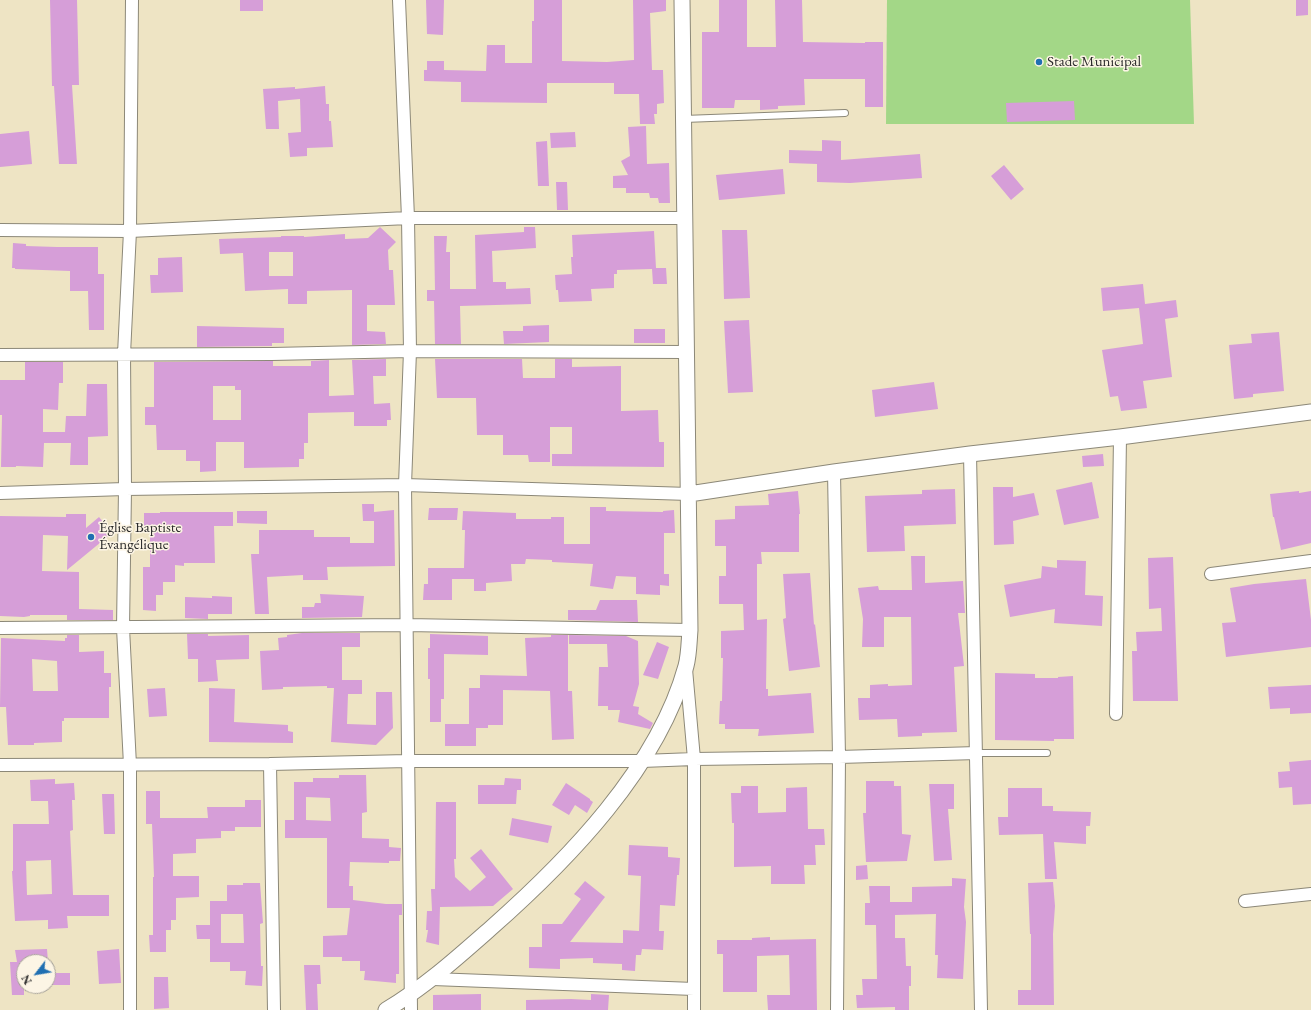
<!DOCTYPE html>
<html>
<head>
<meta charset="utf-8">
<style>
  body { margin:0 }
  #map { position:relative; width:1311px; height:1010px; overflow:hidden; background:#eee4c4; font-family:"EB Garamond",serif }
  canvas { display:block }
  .north { position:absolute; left:16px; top:954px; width:40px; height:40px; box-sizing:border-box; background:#fcf5e5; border:1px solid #a8a49b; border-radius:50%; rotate:239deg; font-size:11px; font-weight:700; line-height:16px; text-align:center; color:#2b2b2b }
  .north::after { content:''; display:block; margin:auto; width:14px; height:18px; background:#1f6fb2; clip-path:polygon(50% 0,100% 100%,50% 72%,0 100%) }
</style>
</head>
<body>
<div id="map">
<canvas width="1311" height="1010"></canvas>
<div class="north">N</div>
</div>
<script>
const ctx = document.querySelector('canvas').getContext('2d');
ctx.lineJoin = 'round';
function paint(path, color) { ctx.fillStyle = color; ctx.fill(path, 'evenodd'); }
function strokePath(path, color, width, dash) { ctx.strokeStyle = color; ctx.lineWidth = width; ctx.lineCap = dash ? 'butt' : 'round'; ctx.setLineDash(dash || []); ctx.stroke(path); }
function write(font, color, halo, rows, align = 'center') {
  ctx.font = font + ' "EB Garamond",serif'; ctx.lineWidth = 3; ctx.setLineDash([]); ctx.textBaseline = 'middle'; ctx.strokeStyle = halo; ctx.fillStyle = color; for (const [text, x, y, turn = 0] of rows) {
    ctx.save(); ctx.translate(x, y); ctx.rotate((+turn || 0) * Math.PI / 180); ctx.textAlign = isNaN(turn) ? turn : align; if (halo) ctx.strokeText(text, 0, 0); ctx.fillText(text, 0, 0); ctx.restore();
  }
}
paint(new Path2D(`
  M887,0h303l4,124h-308z`), '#a3d787');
paint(new Path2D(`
  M50,0h27l2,85h-7l5,79h-18l-5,-78h-2z
  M240,0h23v11h-23z
  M426,0h18l-1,35 -16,-1z
  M534,0h28v61l45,1 27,-2 -1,-60h33v11l-16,2 2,57h11l1,33 -7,1v10h-3l1,10h-15l-1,-30h-25v-11h-67v20l-86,-1v-20l-37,-1v-11h3v-9h17v9l42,1 1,-26h18v18h27v-42h2z
  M719,0h28v47h29l-1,-47h27l1,42 62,1v-1h18v65h-18v-28h-61l1,26 -27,1v3l-18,1v-10h-25l-1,8h-32v-76h17z
  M1296,0h12v15l-12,1z
  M325,86l1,18h3v17h2l2,26 -26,1v8l-17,1 -2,-24 13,-1 -1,-33 -22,2 1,28h-13l-3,-40 32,-2v2z
  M1074,101l1,19 -68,2 -1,-19z
  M646,126l1,38 22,-1 1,40h-11l-1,-5h-8l-1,-5h-23v-5h-13v-12l15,-1 -7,-14 9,-5 -2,-29z
  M29,131l3,33 -32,3v-33z
  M575,132l1,15 -25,1 -1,-15z
  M822,140l19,1v19l79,-6 2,24 -72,5 -33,-1v-18l-28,-1v-13l33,1z
  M547,141l2,45h-11l-2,-44z
  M1004,165l20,24 -13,11 -20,-24z
  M783,169l2,25 -66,6 -3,-25z
  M556,182h11l1,28h-11z
  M380,227l16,15 -8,8 1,20h4l2,35h-28v26l18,1 1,12 -34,1v-55l-45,1v13h-19v-15l-43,2 -2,-38 -23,1 -1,-15 62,-2v-1h23v1l41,-3v5l23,-1zM269,252h24v24h-24z
  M524,227h11l1,21 -44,3 1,31h13v7l24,-1 1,16 -71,2 1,38h-26l-1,-43h-7v-11h8l-1,-54h13l-1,16h4v37h26l-1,-54 49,-3z
  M722,230h25l3,68 -26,1z
  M654,231l2,37h10l1,16h-14l-1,-15 -35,1v4h-3v14l-23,1 1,12 -33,1 -1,-12h-2l-1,-15 17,-1 -1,-17h2l-1,-22z
  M13,243l13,1v2l31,1h41v27h6v56h-15l-1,-39h-18v-20l-55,-2v-1h-3z
  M182,257l1,35 -32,1 -1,-18h8v-17z
  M1143,284l2,20 31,-4 2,17 -13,2 7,58 -29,4 4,27 -26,3 -3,-15 -8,1 -8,-47 41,-6 -4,-36 -36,3 -2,-23z
  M749,320l4,72 -25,1 -4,-72z
  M549,325v17l-45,2 -1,-13h20v-5z
  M197,326l87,2v15h-12v3l-75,1z
  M634,329h31v14h-31z
  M1279,332l5,59 -31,3v3l-19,2 -5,-54 23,-2 -1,-9z
  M386,359v17h-13l1,28 16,-1 1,17h-4v6h-33v-14l-46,1v30h-4v16h-5v8l-55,1v-26h-28v29l-16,1v-11h-14v-11h-29l-1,-25h-11v-18h9v-45l119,-1v5h38v-5l18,-1v36l25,-1 -2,-35zM213,386h22v4h6v30h-28z
  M435,359h87l1,19h32v-19h17v8l49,-1v45l37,-1 1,32h5v25l-112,-1v-12h20v-27h-22v35h-21l-1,-7h-25v-20h-26l-1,-37h-39z
  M25,362h38v21h-4l-1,27 -15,-1v23h22l1,-16h20l1,-32h20l1,52 -20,1v28h-18l1,-22h-27l-1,24 -27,-1v1h-15l1,-52h-2v-35h25z
  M934,382l4,27 -63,8 -3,-27z
  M1103,454l1,12 -21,1 -1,-11z
  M1092,482l7,36 -35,7 -8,-35z
  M993,487h20v10l21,-4 5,22 -26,6 1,23 -20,1z
  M955,489l1,35 -52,2 1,25 -38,1 -2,-56 57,-2v-4z
  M798,491l2,23h-1v38h-38l1,12h-5v56l10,-1 -1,70h2v7l43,-3 3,40 -56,3 1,-7h-34v-5h-6l1,-23h2l1,-43h-2v-27l23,-1 -1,-26h-24v-28h7v-30h-11v-26l20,-1v-13l34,-1 -1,-11z
  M1299,491v2l12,-2v52l-30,7 -7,-33h-1l-3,-23z
  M362,504h12v8l20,-2 1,56 -68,1 1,13h-25v-5l-36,2 2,37h-14l-4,-60h8v-24h55v7h36v6h24v-22h-11z
  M590,507h16v4l57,1v-1l11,-1 1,23h-11v41h5v12l-9,-1v10l-24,-1v-17l-20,-1 -3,13 -23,-3 3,-22 -41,-2v-2l-26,-1 -1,5h-14l1,17 -26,2v8h-12v-12h-22v21h-29l1,-16h4v-16h36l1,-38h-3l1,-19 53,2v6h35v-2h13v27h26z
  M429,508h29l-1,12h-29z
  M237,511h30v13l-30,-1z
  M160,512h73v14h-19l1,37h-31v3l-9,-1v17h-12v13h-7v16l-13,-1v-43h7v-40h-6v-14h16z
  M66,514h20v14l13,-11 13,16 -45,37 1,-34 -25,-1 -1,36 37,1v37l34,1v10h-46v-5h-37v1l-6,1 -24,-1v-100l66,1z
  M911,556h14v27l38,-2 2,32h-7l6,53 -10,1 3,65 -35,1v3l-24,1 -1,-18 -38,1 -1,-22h12v-13l18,-1v2l24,-1 -1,-68h-27v30h-22l1,-28 -5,-31 20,-2 1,4h33z
  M1173,557l5,144h-45l-1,-50h5l-1,-19 26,-1 -1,-23 -12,1 -1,-51z
  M1057,560l29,1 -1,34 18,1 -1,30 -48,-3 1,-14 -45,8 -6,-32 37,-7 1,-12 15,2z
  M810,573l4,52 1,-1 5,43 -31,4 -6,-52 3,-1 -3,-44z
  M1306,579l5,41v27l-85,10 -4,-34 14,-1 -6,-34 24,-4z
  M320,594l44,2 -2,21 -60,1v-11h12l1,-4h6z
  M212,596l20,1v17h-24v5l-23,-1v-21l27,1z
  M600,600h37l1,22 -70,-2v-10h28z
  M302,633h58v14h-18v33h20v14h-14l-1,30 29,1v-33h16l1,36 -17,17 -45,-3 3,-54h-7v-2l-44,1v2l-21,1 -2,-39 19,-1 -1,-12 9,-1v-2z
  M187,634h21v2l41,-1v24l-33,1 2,21 -20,1v-23h-10z
  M430,634l58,2v19l-44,-1v45h-3v23h-11v-43h-2v-31h2z
  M67,635h12v17l25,-1v22h7v14h-2v31h-45v3h-2v21l-28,1v2h-26l-2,-38h-6l1,-69 64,3v-3h2zM32,659l25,2 1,30h-25z
  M551,635h17v56h4l2,48 -22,1 -2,-49 -47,-1v35h-15v3h-12v18h-31v-22h24v-36h11v-13l47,1 -2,-38 26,-1z
  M569,635l57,1 12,5 1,43 -6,22 6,1 -1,7 15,9 -3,6 -32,-7 2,-12h-12v-4h-10l1,-39h9l-1,-23h-38z
  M657,642l12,5 -11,32 -15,-4z
  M995,673l40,1v4h23v-1l15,-1 1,63h-20v2l-59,-1z
  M1311,685v28l-21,1v-6l-20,1 -2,-22z
  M165,688l2,28 -18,1 -2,-28z
  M209,688l26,1 -1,33 54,3v6l5,1v11l-84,-1z
  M1311,760v44l-18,1 -1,-18 -13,1 -1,-16 12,-1 -1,-9z
  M339,775h27l1,37 -5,1v25l27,1v8l12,1 -1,13h-11v2l-39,-1 -1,24h4v14l33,4h16v11h-3v59h-3v9l-32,-3 1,-9h-5v-10h-18v-4h-19v-21l24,-1 3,-27h-23v-70h-42v-18h9v-38h19v-4h26zM306,797l24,1 1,23 -25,-1z
  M505,778l16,1v11h-4l-1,14h-38v-19h26z
  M55,779v5l19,-1 1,17h-3l1,30 -3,1 3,64h36v21h-42l1,12 -20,1v-9l-33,1 -3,-50h1v-47h36l-1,-23h-17l-1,-21zM51,860l1,34 -25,1 -1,-34z
  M866,781h28v5h7l1,48 9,1 -4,26 -41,1 -3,-49h3z
  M566,783l24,16v1l3,2 -6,11 -12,-8 -6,10 -17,-10z
  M929,784h25v25h-6l4,51 -18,1z
  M741,786h17v27l28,-1v-24l21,-1 1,42h16l1,16h-10l1,20h-12l1,19h-34v-18l-37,1v-44h-2l-1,-30h10z
  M1008,788h34v18h11v5l38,1 -1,14h-4v18l-32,-2 3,37h-12l-2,-45 -44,1 -1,-18h10z
  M146,791h14v27h48l-1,-11h38v-7h16v27h-26v4h-14v7l-25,1v14l-23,1v22h26v21l-23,1v22h-5v10h-5v22h-16l-1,-17h4v-58h1l-2,-53h-6z
  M102,794h12l1,40h-11z
  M436,802h20v57h-2l1,18 15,14 16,-14 -16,-19 11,-9 32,40 -20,17 -53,1 -1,38 -13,-3 2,-12h-2l1,-19h5l-1,-22h4z
  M512,818l40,8 -4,17 -39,-8z
  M629,845l39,2v10l12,1 -1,17h-2l-2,31 -15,-1 -1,26h5l-1,19 -21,-1 -1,6h-5l-1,16 -13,-1v-6l-29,-1v-5l-33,1v10l-31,-1v-21h13v-23h20l19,-25 -7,-5 11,-13 20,16 -35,45 53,1v-13l16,1 2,-55 -13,-1z
  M867,865l1,14 -12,1v-14z
  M952,878l14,1 -2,28 2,15 -3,57 -26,-1 1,-23h-3l1,-41 -41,1v23h10l1,28h5v20h-2v24h-14v-3l-38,1 -1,-13h7l-1,-16h15l-1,-54h-11v-22h5l-1,-17h21v16h22v-15l40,-1z
  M1053,882l2,24 -2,28 1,71h-36v-15h13v-56h-1l-2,-51z
  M243,883h17l3,40 -3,1 1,42h2l-1,20 -17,-1 1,-14h-16v-9h-20v-23h-13l-1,-14h14v-24h17v-16h16zM221,914h22l1,29h-23z
  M770,937v3l46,-1 1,71h-49l-1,-15h23l-1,-40 -32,1v36h-34v-38h-6v-14h35v-2z
  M47,949l1,13h-24v33h-12l-2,-33h7l-2,-12z
  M119,949l2,34 -22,1 -2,-33z
  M304,965h16l1,19h-4l1,26h-12z
  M48,973h22v12h-22z
  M154,977h14l1,31 -15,1z
  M481,994v16h-48v-15z
  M591,994l18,1 -1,15h-82v-10l45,-1 20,1z`), '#d69ed8');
const service = new Path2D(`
  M684,119l161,-6
  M977,753h70`);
const minor = new Path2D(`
  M399,0l9,218 2,133 -5,134 6,525
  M0,230l130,1 278,-13h278
  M0,355l272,-1 138,-3 277,1
  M970,454l11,556
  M834,472l5,285 -2,253
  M0,493l125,-4 280,-4 284,9
  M1211,574l100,-13
  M0,628l407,-3 283,5
  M686,669l8,90v251
  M1116,714l4,-277
  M270,764l4,246
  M0,765l270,-1 138,-3h234l52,-2 145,-2 138,-4
  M1245,901l66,-7
  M433,979l261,10
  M130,1010v-245l-7,-137 2,-139 -1,-135 6,-123 2,-231`);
const tertiary = new Path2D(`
  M689,494l145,-22 136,-18 150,-17 191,-25
  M386,1010c40,-24 71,-52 105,-82 77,-68 167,-160 195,-262 3,-11 3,-24 4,-36l-8,-630`);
strokePath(service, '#8c8878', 8);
strokePath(minor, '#8c8878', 14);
strokePath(tertiary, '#8c8878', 17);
strokePath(service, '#fff', 6);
strokePath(minor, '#fff', 12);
strokePath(tertiary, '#fff', 15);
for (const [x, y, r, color] of [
  [1039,62,4,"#1f6fb2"],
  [91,537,4,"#1f6fb2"]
]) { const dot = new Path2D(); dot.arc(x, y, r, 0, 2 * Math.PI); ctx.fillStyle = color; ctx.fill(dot); strokePath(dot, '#fcf5e5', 1.5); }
write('15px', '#2b2b2b', '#fcf5e5', [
  ["Stade Municipal",1047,62],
  ["Église Baptiste",99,528],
  ["Évangélique",99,545]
], 'left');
</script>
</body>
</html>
